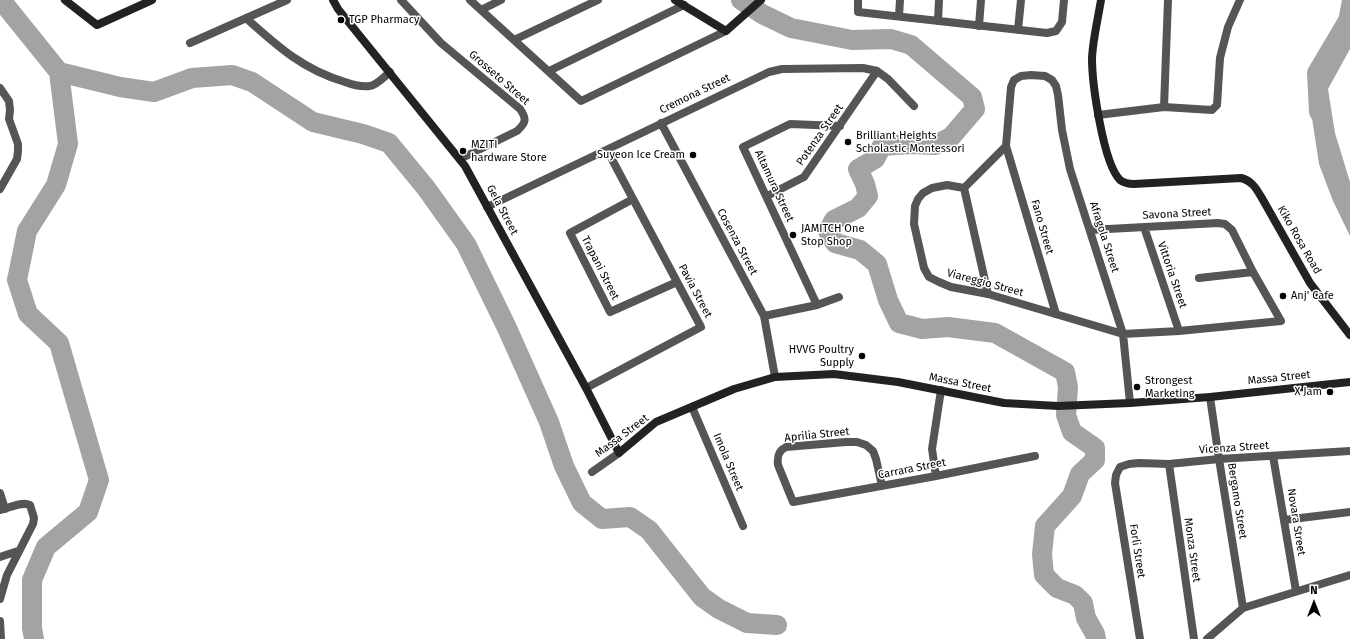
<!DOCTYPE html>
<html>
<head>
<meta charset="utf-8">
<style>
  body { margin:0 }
  #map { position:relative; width:1350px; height:639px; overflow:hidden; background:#fff; font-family:"Fira Sans",sans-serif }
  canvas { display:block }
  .north { position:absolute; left:1294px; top:583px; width:40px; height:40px; -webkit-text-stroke:3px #fff; paint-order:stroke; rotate:0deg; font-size:11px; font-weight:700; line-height:16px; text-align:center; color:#000 }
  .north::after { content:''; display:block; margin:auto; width:14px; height:18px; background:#000; clip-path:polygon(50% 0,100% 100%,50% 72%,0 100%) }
</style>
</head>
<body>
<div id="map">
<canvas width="1350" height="639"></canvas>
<div class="north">N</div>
</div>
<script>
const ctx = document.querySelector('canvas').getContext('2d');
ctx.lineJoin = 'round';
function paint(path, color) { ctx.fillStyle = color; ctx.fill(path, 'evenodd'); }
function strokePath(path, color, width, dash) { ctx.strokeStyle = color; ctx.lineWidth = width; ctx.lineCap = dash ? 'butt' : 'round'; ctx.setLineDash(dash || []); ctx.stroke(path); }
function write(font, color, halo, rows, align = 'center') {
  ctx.font = font + ' "Fira Sans",sans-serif'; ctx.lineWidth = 3; ctx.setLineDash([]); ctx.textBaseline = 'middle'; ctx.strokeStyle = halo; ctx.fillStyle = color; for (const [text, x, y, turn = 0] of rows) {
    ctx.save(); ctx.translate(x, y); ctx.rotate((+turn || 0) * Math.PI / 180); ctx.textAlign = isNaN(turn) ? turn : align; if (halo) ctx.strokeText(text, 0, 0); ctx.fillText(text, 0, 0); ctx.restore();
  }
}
paint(new Path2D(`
  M1342,0h8v49l-22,40 7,44 15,49v54l-17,-35 -14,-37 -9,-59 25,-69z`), '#a3a3a3');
strokePath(new Path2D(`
  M1,0l58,72 9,72 -12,41 -29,46 -10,49 11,34 31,29 40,137 -11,32 -42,35 -14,33v48l2,11
  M741,0l21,14 29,14 61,12 39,-1 20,6 61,52 3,12 -24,28 -16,8 -25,-1 -28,2 -7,13 -17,10 7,15 3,12 -10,12 -24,12 -6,11 7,12 25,7 17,14 11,36 11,23 23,6 26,-2 47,6 70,39 3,15 -2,28 6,17 23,16v12l-15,14 -8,22 -27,30 -3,28 2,21 13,13 18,7 8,8 3,15 9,16 1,5
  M59,72l61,15 34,5 38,-14 40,-3 20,7 61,40 50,12 26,9 37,45 40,56 41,84 42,94 15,44 18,37 20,16 28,-2 19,13 53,67 17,12 28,14 30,2
  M1319,112l-2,-39 32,-54 1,-5`), '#a3a3a3', 20);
strokePath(new Path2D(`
  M401,0l40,43 79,66c7,10 6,14 -3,22l-57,28
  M470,0l111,101 145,-70
  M858,0v12l189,21 9,-2 6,-9 2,-22
  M481,10l20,-10
  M899,16l1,-16
  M246,18c32,29 58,52 99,64 8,3 17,5 25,4 7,-1 14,-9 20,-14
  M938,21l1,-21
  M979,26l2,-26
  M1018,30l3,-30
  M514,40l84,-40
  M190,43l97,-43
  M549,71l135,-66
  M0,88l9,13 1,9 -1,9 9,25v7l-1,8 -17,30
  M1164,107l4,-107
  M1098,115l66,-8 48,3 5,-5 3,-47 8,-31 12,-27
  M661,123l103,193 11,61
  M1006,146l-42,42 -17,-3 -15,3 -9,5 -5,6 -3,7 -1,18 10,44 5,9 10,5 12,5 37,7 135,40 56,-3 102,-10 -28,-49 -21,-42 -7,-6 -7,-1 -128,7
  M964,188l24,106
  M767,196l37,-19 73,-106
  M633,199l-63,34 40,79 67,-30
  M487,207l282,-135 13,-3 81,-1 14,3 11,8 26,27
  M1144,227l35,104
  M1199,278l54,-6
  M817,305l-74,-158 47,-23 50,2
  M1056,314l-50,-168 5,-59 3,-7 7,-4 10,-1 14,1 7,4 4,6 2,9 4,35 8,39 53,165 7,69
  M764,316l53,-11 22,-8
  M586,388l115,-61 -94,-177
  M1210,397l9,62 24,149
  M692,407l51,119
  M1273,456l23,135
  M1169,464l25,175
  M592,472l27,-19
  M936,476l-4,-27 9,-59
  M882,486l-6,-27 -3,-8 -7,-6 -9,-3h-11l-60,5c-8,4 -9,10 -8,18l15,37 143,-26 99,-20
  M0,493l5,16
  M0,510c9,-2 22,-9 30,-5l4,13 -1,6 -26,51 -7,24
  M1284,520l66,-8
  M0,557l18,-6
  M0,621l1,18
  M1140,639l-25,-156 1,-8 4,-8 9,-3 10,-1 30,1 50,-5 131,-8
  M1207,639l36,-31 107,-33`), '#555', 8);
strokePath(new Path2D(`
  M65,0l32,25 55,-25
  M333,0l5,9 127,157 121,222 33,65 37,-31 78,-33 41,-12 59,-3 64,8 106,21 54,3 72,-3 80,-6 140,-15
  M675,0l51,31 35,-31
  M1101,0c-3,19 -8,38 -9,58 0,25 11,105 28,122 4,3 9,4 14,4l107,-6c12,3 16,12 22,22l47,83 40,52`), '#222', 8);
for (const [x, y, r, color] of [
  [341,20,4,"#000"],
  [848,142,4,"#000"],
  [463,151,4,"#000"],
  [693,155,4,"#000"],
  [793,235,4,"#000"],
  [1283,296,4,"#000"],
  [862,356,4,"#000"],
  [1137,387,4,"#000"],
  [1330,392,4,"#000"]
]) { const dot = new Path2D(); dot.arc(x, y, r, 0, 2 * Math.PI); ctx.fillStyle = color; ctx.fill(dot); strokePath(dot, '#fff', 1.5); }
write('11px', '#000', '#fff', [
  ["TGP Pharmacy",349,20],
  ["Brilliant Heights",856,136],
  ["Scholastic Montessori",856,149],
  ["MZITI",471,145],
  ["hardware Store",471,158],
  ["Suyeon Ice Cream",685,155,"right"],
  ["JAMITCH One",801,229],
  ["Stop Shop",801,242],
  ["Anj' Cafe",1291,296],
  ["HVVG Poultry",854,350,"right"],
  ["Supply",854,363,"right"],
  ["Strongest",1145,381],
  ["Marketing",1145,394],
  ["X Jam",1322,392,"right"]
], 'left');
write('11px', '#000', '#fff', [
  ["Grosseto Street",499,78,41],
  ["Cremona Street",695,94,-26],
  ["Potenza Street",820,135,-55],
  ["Altamura Street",774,186,65],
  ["Gela Street",502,210,62],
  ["Savona Street",1177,214,-3],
  ["Fano Street",1042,227,74],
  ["Afragola Street",1104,237,72],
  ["Kiko Rosa Road",1299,240,60],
  ["Cosenza Street",737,242,62],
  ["Trapani Street",600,268,63],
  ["Vittoria Street",1172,275,71],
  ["Viareggio Street",985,283,15],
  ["Pavia Street",695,291,62],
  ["Massa Street",1279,378,-6],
  ["Massa Street",960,383,11],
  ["Aprilia Street",817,435,-6],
  ["Massa Street",622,436,-37],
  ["Vicenza Street",1234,448,-4],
  ["Imola Street",728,462,67],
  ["Carrara Street",912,469,-11],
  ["Bergamo Street",1237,501,81],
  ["Novara Street",1296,522,81],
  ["Monza Street",1192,550,82],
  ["Forli Street",1137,551,81]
]);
</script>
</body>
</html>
